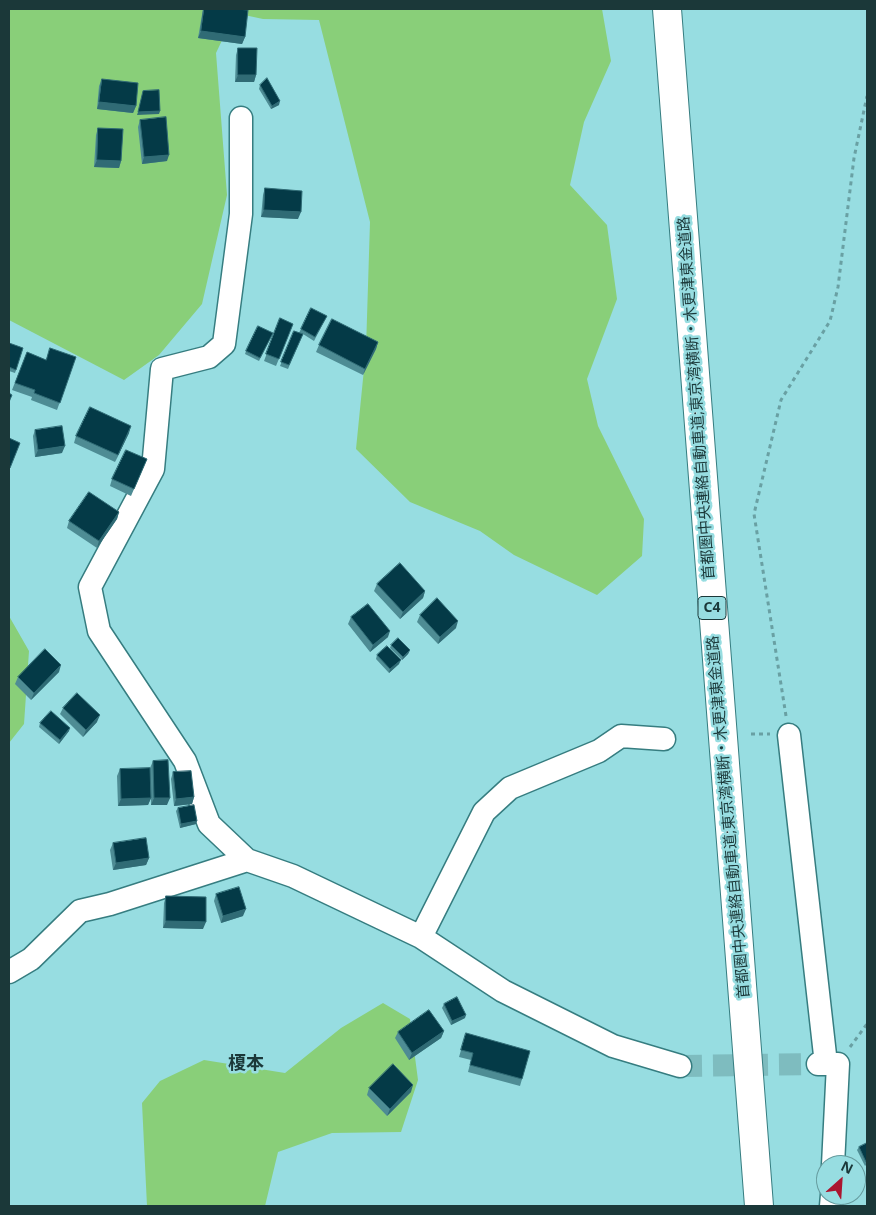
<!DOCTYPE html>
<html>
<head>
<meta charset="utf-8">
<style>
  body { margin:0 }
  #map { position:relative; width:876px; height:1215px; overflow:hidden; background:#97dde1; font-family:"Noto Sans",sans-serif }
  canvas { display:block }
  .frame { position:absolute; inset:0; border:10px solid #1b3839; pointer-events:none }
  .north { position:absolute; left:816px; top:1155px; width:50px; height:50px; box-sizing:border-box; background:#97dde1; border:1px solid #659b9e; border-radius:50%; rotate:26deg; font-size:14px; font-weight:700; line-height:20px; text-align:center; color:#1b3839 }
  .north::after { content:''; display:block; margin:auto; width:18px; height:22px; background:#ab152f; clip-path:polygon(50% 0,100% 100%,50% 72%,0 100%) }
</style>
</head>
<body>
<div id="map">
<canvas width="876" height="1215"></canvas>
<div class="frame"></div>
<div class="north">N</div>
</div>
<script>
const ctx = document.querySelector('canvas').getContext('2d');
ctx.lineJoin = 'round';
function paint(path, color) { ctx.fillStyle = color; ctx.fill(path, 'evenodd'); }
function strokePath(path, color, width, dash) { ctx.strokeStyle = color; ctx.lineWidth = width; ctx.lineCap = dash ? 'butt' : 'round'; ctx.setLineDash(dash || []); ctx.stroke(path); }
function write(font, color, halo, rows, align = 'center') {
  ctx.font = font + ' "Noto Sans","Noto Sans JP",sans-serif'; ctx.lineWidth = 5; ctx.setLineDash([]); ctx.textBaseline = 'middle'; ctx.strokeStyle = halo; ctx.fillStyle = color; for (const [text, x, y, turn = 0] of rows) {
    ctx.save(); ctx.translate(x, y); ctx.rotate((+turn || 0) * Math.PI / 180); ctx.textAlign = isNaN(turn) ? turn : align; if (halo) ctx.strokeText(text, 0, 0); ctx.fillText(text, 0, 0); ctx.restore();
  }
}
paint(new Path2D(`
  M9,9h593l9,52 -27,61 -14,63 37,40 10,74 -30,80 11,47 46,93 -2,37 -45,39 -83,-40 -34,-24 -70,-29 -54,-53 10,-100 4,-127 -51,-202 -56,-1 -28,-6 -19,40 11,142 -25,109 -43,51 -35,25 -115,-60z
  M9,616l20,35 -5,73 -15,19z
  M383,1003l27,16 8,61 -17,52 -69,1 -54,19 -13,54h-118l-5,-103 18,-22 44,-21 81,13 56,-45z`), '#89cf79');
strokePath(new Path2D(`
  M680,1066l135,-2`), '#7ebcbf', 22, [22, 11]);
const minor = new Path2D(`
  M241,118v96l-17,130 -15,13 -47,12 -9,100 -63,118 9,44 86,130 24,63 38,36
  M789,735l37,329
  M421,937l63,-125 26,-24 89,-37 22,-15 43,3
  M9,972l22,-13 49,-48 30,-7 137,-44 46,16 128,61 82,54 110,55 67,20
  M818,1064h20l-5,101
  M831,1206l1,-11`);
const motorway = new Path2D(`
  M667,9l92,1197`);
strokePath(minor, '#367d80', 25);
strokePath(motorway, '#367d80', 30);
strokePath(new Path2D(`
  M786,716l-32,-202 27,-114 49,-79 8,-34 16,-129 13,-62
  M751,734h19
  M850,1047l17,-23`), '#69a0a3', 3, [4, 4]);
strokePath(minor, '#fff', 22);
strokePath(motorway, '#fff', 28);
paint(new Path2D(`
  M203,9h34l8,28 -3,7 -44,-6z
  M238,48l18,27 -2,7h-19l1,-27z
  M102,79l34,27 -3,7 -36,-4 2,-23z
  M260,85l19,20 -8,4 -12,-20z
  M140,120l27,41 -25,3 -4,-37z
  M98,128l23,33 -2,7 -25,-1 2,-32z
  M265,188l33,31 -37,-2 2,-22z
  M327,316l-13,25 -11,-7 -15,35 -8,-3 14,-35 5,2 2,-4z
  M280,318l13,6 -17,42 -12,-5z
  M273,333l-14,28 -14,-7 1,-3z
  M378,342l-2,7 -13,26 -47,-23 3,-7z
  M9,343l14,5 -8,25 -6,-2z
  M27,352l19,8 30,-3 -19,53 -26,-10 1,-3 -20,-7z
  M35,430l27,23 -27,4 -2,-21z
  M129,433l-14,29 -41,-19 2,-7z
  M147,459l-16,37 -21,-10 2,-7z
  M119,512l-2,7 -20,29 -30,-20 2,-7z
  M377,584l48,7 -2,7 -23,21 -26,-28z
  M420,615l36,13 -18,16 -21,-22z
  M351,617l37,20 -18,15 -22,-28z
  M391,645l19,5 -2,4 -6,6 -12,-12z
  M377,655l22,9 -10,9 -13,-14z
  M59,672l-28,28 -16,-16 3,-7z
  M63,708l34,14 -14,15 -23,-23z
  M40,723l29,8 -10,13 -20,-17z
  M153,761l14,44h-16l-1,-37z
  M120,769l31,29 -3,7 -30,1 -1,-30z
  M173,772l21,25 -2,7 -18,2 -3,-27z
  M178,808l18,16 -16,4 -4,-17z
  M113,843l36,15 -3,7 -33,5 -3,-20z
  M216,894l27,22 -22,7 -7,-22z
  M166,896l37,33 -40,-1 1,-25z
  M444,1004l21,14 -14,7 -9,-17z
  M444,1031l-3,7 -32,22 -14,-22 3,-6z
  M466,1033l56,46 -2,7 -52,-14 3,-12 -12,-3z
  M369,1088l42,4 -24,24 -20,-21z
  M859,1147l8,17 -2,2 -8,-16z`), '#4e8c94');
paint(new Path2D(`
  M201,31l44,6 -3,7 -44,-6z
  M238,75h18l-2,7h-19z
  M280,101l-1,4 -8,4 1,-3z
  M99,102l37,4 -3,7 -36,-4z
  M160,111l-1,3 -22,1 1,-3z
  M169,155l-2,6 -25,3 2,-7z
  M97,160l24,1 -2,7 -25,-1z
  M264,210l37,2 -3,7 -37,-2z
  M378,342l-2,7 -13,26 2,-6z
  M131,426l-2,7 -14,29 3,-7z
  M65,446l-3,7 -27,4 3,-7z
  M119,512l-2,7 -20,29 2,-7z
  M425,591l-2,7 -23,21 3,-7z
  M458,621l-2,7 -18,16 2,-7z
  M390,631l-2,6 -18,15 3,-7z
  M410,650l-2,4 -6,6 1,-3z
  M401,660l-2,4 -10,9 1,-4z
  M61,665l-2,7 -28,28 3,-7z
  M100,715l-3,7 -14,15 3,-7z
  M70,728l-1,3 -10,13 1,-4z
  M194,797l-2,7 -18,2 2,-7z
  M151,798l-3,7 -30,1 3,-7z
  M154,798h16l-3,7h-16z
  M197,821l-1,3 -16,4 1,-4z
  M149,858l-3,7 -33,5 3,-7z
  M246,909l-3,7 -22,7 2,-7z
  M166,921l40,1 -3,7 -40,-1z
  M466,1015l-1,3 -14,7 1,-4z
  M444,1031l-3,7 -32,22 3,-7z
  M413,1085l-2,7 -24,24 3,-7z`), '#306b75');
const building = new Path2D(`
  M204,9h33l11,1 -3,27 -44,-6z
  M238,48h19l-1,27h-18z
  M267,78l13,23 -8,5 -12,-21z
  M102,79l36,4 -2,23 -37,-4z
  M159,90l1,21 -22,1 5,-21z
  M166,117l3,38 -25,2 -4,-37z
  M98,128l25,1 -2,32 -24,-1z
  M265,188l37,3 -1,21 -37,-2z
  M311,308l16,8 -12,21 -14,-8z
  M280,318l13,6 -14,35 -13,-5z
  M332,319l46,23 -13,27 -46,-24z
  M258,326l15,7 -13,25 -14,-7z
  M294,331l9,3 -14,31 -8,-3z
  M9,343l14,5 -7,22 -7,-3z
  M50,348l26,9 -16,46 -26,-10 1,-3 -20,-7 12,-31 19,8z
  M9,393l3,2 -3,7z
  M90,407l41,19 -13,29 -42,-19z
  M62,426l3,20 -27,4 -3,-20z
  M9,438l11,5 -10,25h-1z
  M126,450l21,9 -13,30 -22,-10z
  M89,492l30,20 -20,29 -30,-20z
  M400,563l25,28 -22,21 -26,-28z
  M437,598l21,23 -18,16 -20,-22z
  M368,604l22,27 -17,14 -22,-28z
  M398,638l12,12 -7,7 -12,-12z
  M387,646l14,14 -11,9 -13,-14z
  M45,649l16,16 -27,28 -16,-16z
  M77,693l23,22 -14,15 -23,-22z
  M51,711l19,17 -10,12 -20,-17z
  M168,760l2,38h-16l-1,-37z
  M150,768l1,30 -30,1 -1,-30z
  M191,771l3,26 -18,2 -3,-27z
  M194,805l3,16 -16,3 -3,-16z
  M146,838l3,20 -33,5 -3,-20z
  M239,887l7,22 -23,7 -7,-22z
  M166,896l40,1v25l-40,-1z
  M457,997l9,18 -14,6 -8,-17z
  M429,1010l15,21 -32,22 -14,-21z
  M466,1033l64,18 -8,28 -52,-14 3,-12 -12,-3z
  M393,1064l20,21 -23,24 -21,-21z
  M867,1143v19h-1l-7,-15z`);
paint(building, '#043a47');
strokePath(building, '#306b75', 1);
for (const [x, y, w] of [
  [712,608,28]
]) { const box = new Path2D(); box.roundRect(x - w / 2, y - 11.5, w, 23, 4); ctx.fillStyle = '#97dde1'; ctx.fill(box); strokePath(box, '#1b3839', 1); }
write('bold 14px', '#1b3839', null, [
  ["C4",712,608]
]);
write('15px', '#1b3839', '#97dde1', [
  ["首都圏中央連絡自動車道;東京湾横断・木更津東金道路",697,398,-94],
  ["首都圏中央連絡自動車道;東京湾横断・木更津東金道路",729,817,-95]
]);
write('bold 18px', '#1b3839', '#97dde1', [
  ["榎本",246,1064]
]);
</script>
</body>
</html>
